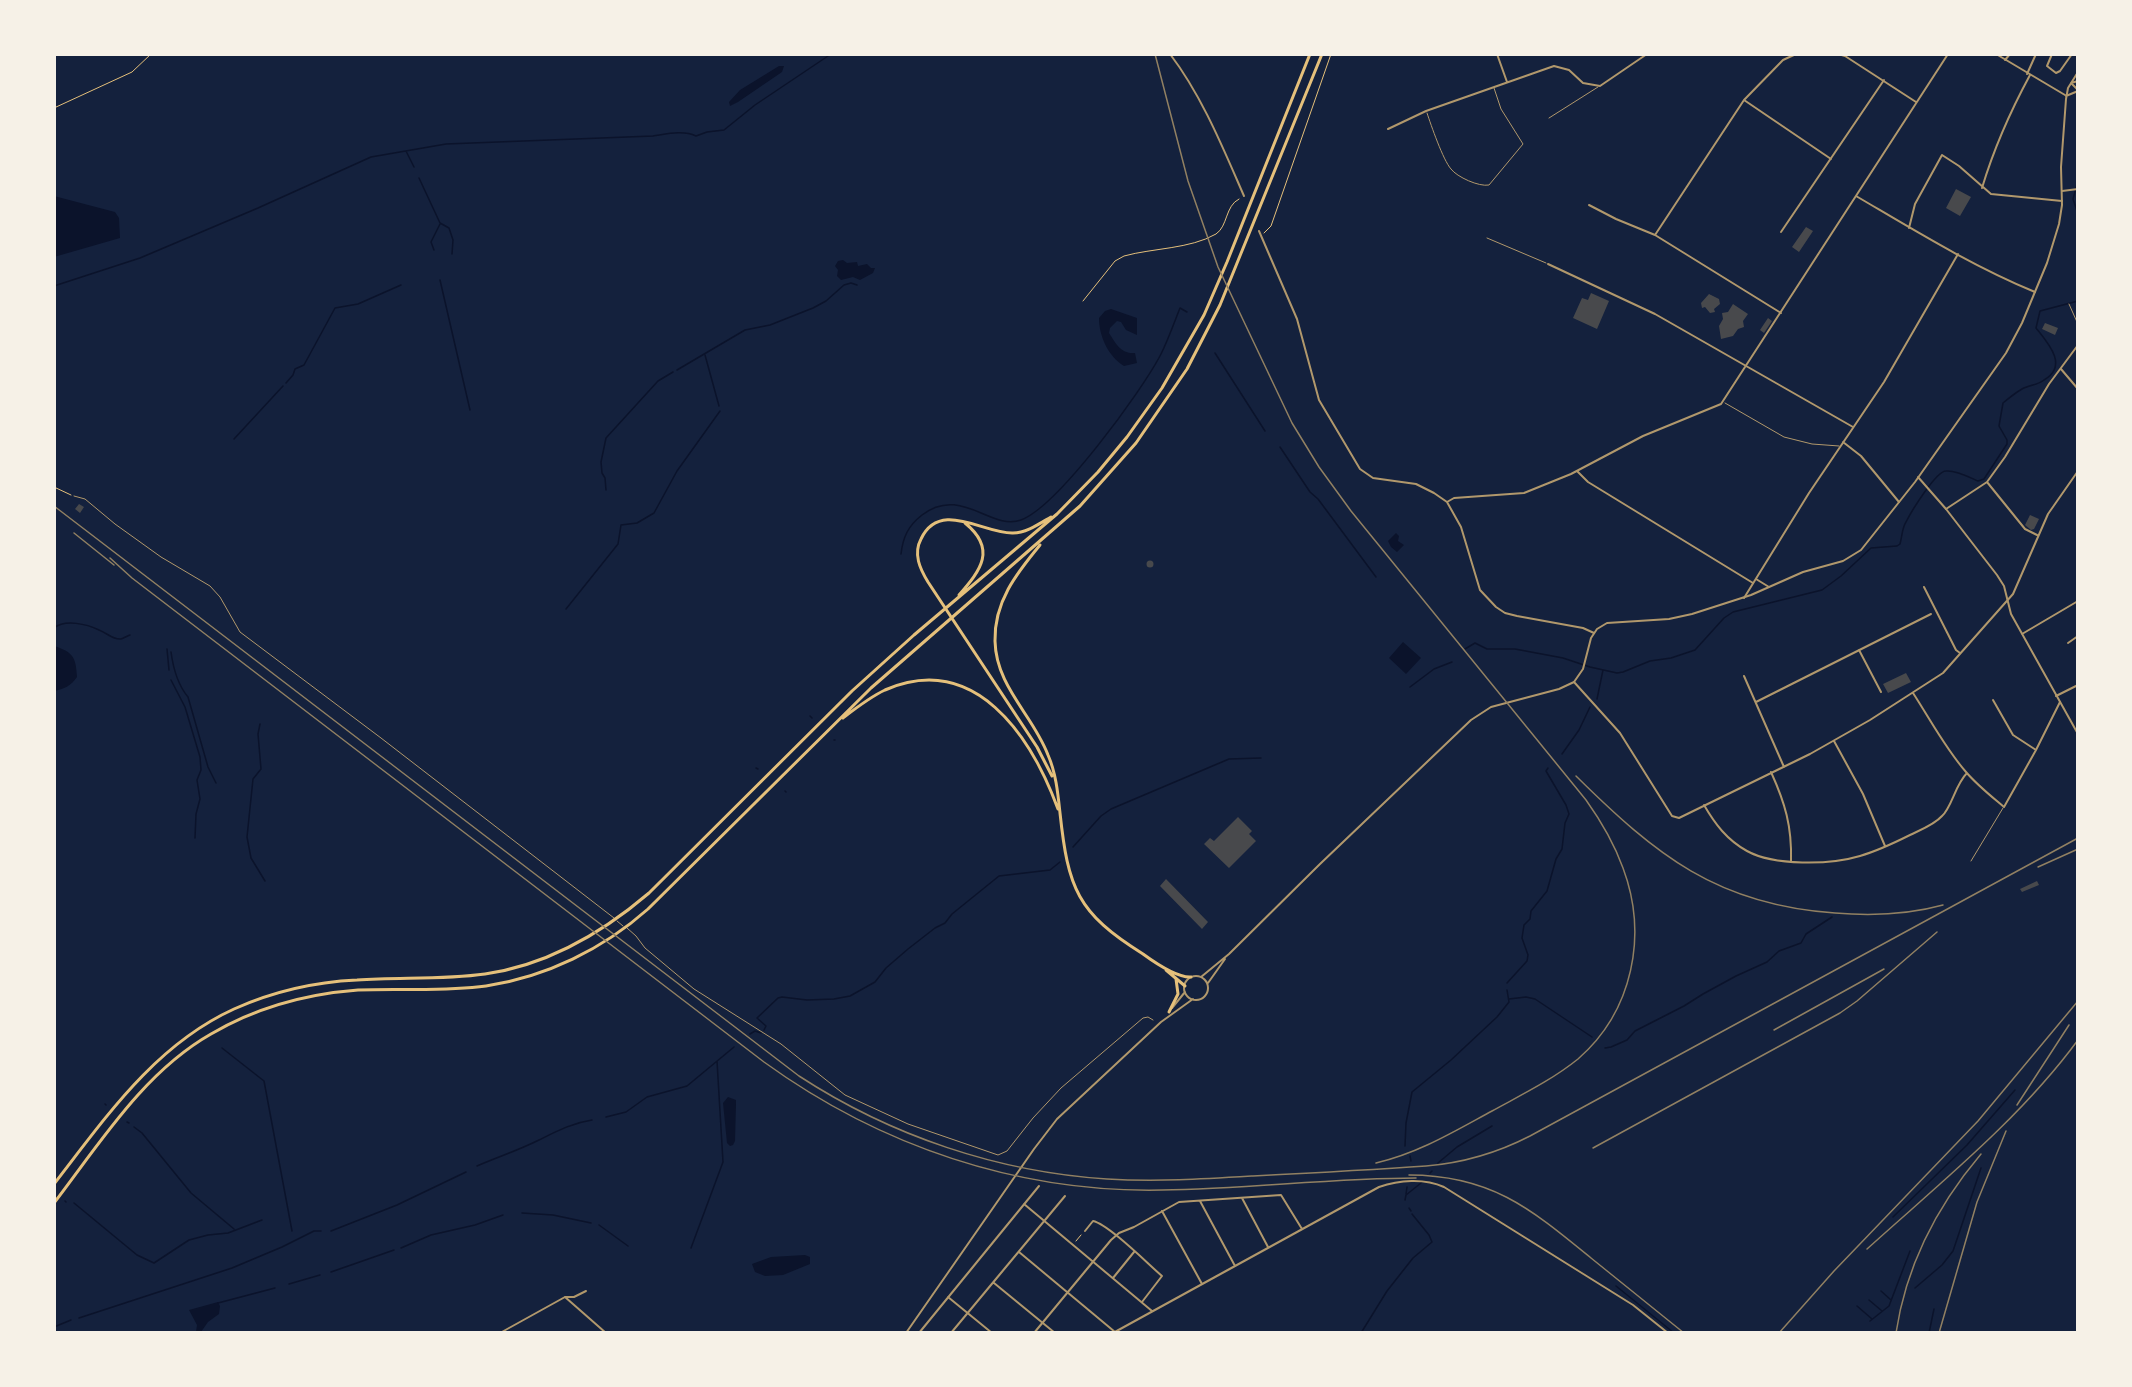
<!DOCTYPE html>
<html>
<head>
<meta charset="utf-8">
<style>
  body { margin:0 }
  #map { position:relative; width:2132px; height:1387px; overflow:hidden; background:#14213d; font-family:"Alegreya Sans",sans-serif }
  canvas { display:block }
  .frame { position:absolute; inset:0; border:56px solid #f6f1e7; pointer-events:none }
</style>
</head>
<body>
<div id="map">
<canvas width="2132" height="1387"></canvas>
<div class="frame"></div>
</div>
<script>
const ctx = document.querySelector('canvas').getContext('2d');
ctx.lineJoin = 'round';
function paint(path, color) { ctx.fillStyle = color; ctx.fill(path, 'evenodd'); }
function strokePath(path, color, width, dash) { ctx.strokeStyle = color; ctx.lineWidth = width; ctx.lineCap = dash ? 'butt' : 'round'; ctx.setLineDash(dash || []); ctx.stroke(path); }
paint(new Path2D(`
  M779,66h5l-2,6 -44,30 -8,4 -1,-4 11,-12z
  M54,196l61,16 4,6 1,20 -66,19z
  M843,260l4,3 10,-1 1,4 9,-2 4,4h4l-2,5 -13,7 -7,-3 -12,3 -4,-4 1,-6 -3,-4 3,-5z
  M1111,309l26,9v17l-11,-5 -5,-8 -4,-1 -7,7 -1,5c7,11 12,21 26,20l2,10 -13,3c-16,-10 -25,-30 -25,-48l6,-7z
  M1396,533l3,3 -1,5 6,4 -7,7 -6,-5 -3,-6z
  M1403,642l18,16 -15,16 -17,-16z
  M54,646c19,6 22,11 23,31 -6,9 -13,12 -23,14z
  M728,1097l8,3v4l-1,37 -2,4 -3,1 -3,-3 -4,-40z
  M805,1255l5,2v7l-27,11 -18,1 -10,-4 -3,-8 19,-7z
  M218,1302l2,4 -1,8 -11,8 -7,10h-5l1,-7 -8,-15z`), '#0b132b');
strokePath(new Path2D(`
  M406,151l8,16
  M419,178l21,45 9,5 4,12 -1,14
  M2078,181l-5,18 5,15
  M434,250l-3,-8 9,-18
  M440,280l30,130
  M54,286l86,-28 118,-50 113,-51 75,-13 207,-8c14,-2 30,-6 43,0l11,-4 17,-2 31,-25 76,-51
  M1215,353l50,78
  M705,355l14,51
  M677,370l68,-40 25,-5 43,-17 13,-7 18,-16 7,-2 6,2
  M286,383l7,-8 2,-6 9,-4 31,-57 23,-4 43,-19
  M234,439l49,-53
  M1280,447l30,45 8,7 58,78
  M606,490l-1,-12 -3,-5 -1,-11 5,-24 52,-57 15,-9
  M901,554c2,-17 7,-28 21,-39 39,-30 69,16 99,5 37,-14 121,-129 140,-166 7,-14 13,-31 19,-46l7,4
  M566,609l52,-65 3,-19 16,-2 17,-10 23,-42 43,-60
  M54,628c11,-9 33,-4 45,2 8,3 14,10 22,9 3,-1 6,-3 9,-4
  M167,649l2,21
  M1465,649l10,-6 12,6h28l48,9 27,9 27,6 6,-1 27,-11 21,-3 24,-8 29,-32 9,-6 89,-22 19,-14 30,-28 26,-2 3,-2c2,-7 2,-16 6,-22 5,-10 30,-51 40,-51 10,-1 23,6 32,10l6,-2 23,-35v-4l-8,-14 4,-23c6,-5 12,-10 19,-14 7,-4 16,-4 22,-9 25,-14 4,-37 -8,-52l4,-17 38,-10
  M171,652c2,15 7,33 17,45l20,70 8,16
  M171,680l14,27 15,50 1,13 -4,10 3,19 -4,15 -1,24
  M1410,687l24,-18 18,-7
  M1597,699l6,-29
  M810,716l2,2
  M260,724l-2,10 3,35 -8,10 -6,58 4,21 14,23
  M834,740h1
  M1562,754l17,-24 11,-23
  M756,768l2,1
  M785,791l1,1
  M1073,847l28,-31 10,-7 118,-50 32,-1
  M1507,983l20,-22 1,-6 -6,-17 2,-13 6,-6 1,-8 16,-20 9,-32 6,-10 3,-26 4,-9 -3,-9 -20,-34 2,-3
  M1509,999l17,-2 9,2 57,38
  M764,1030l2,-4 -9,-8 21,-20 4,-1 25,3 27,-1 16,-3 25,-14 11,-14 22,-19 27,-21 10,-5 7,-9 47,-38 51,-6 10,-8
  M750,1034l5,-3 6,2
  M222,1048l42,33 28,150
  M1605,1048l6,-1 16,-7 8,-9 49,-25 19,-12 33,-18 31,-14 12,-11 22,-8 5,-9 26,-17
  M105,1104l1,1
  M606,1117l20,-5 21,-15 40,-11 47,-39
  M127,1122l2,1
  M134,1127l8,6 49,60 43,36
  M1405,1146l1,-23 6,-31 39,-32 46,-43 12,-15 -2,-12
  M1410,1156l1,5
  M1438,1163l19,-16 35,-21
  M477,1166c21,-9 42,-16 62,-26 18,-9 33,-17 53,-20
  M1430,1173l2,-2
  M1406,1194l1,-7
  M1405,1200l1,-5 15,-12
  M65,1201l1,1
  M74,1203l63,52 17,8 35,-23 19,-5 20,-2 34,-13
  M1409,1208l2,3
  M522,1213l31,2 38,8
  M1893,1217l74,-72 48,-55
  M599,1225l29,21
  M331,1231l66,-26 69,-33
  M401,1248l30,-13 44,-10 28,-10
  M691,1248l32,-86 -6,-101
  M331,1272l63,-22
  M289,1284l31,-9
  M1616,1286l58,47
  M1915,1288l27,-23 11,-14 28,-83
  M1881,1291l10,9
  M1869,1300l13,11
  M218,1303l57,-15
  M1857,1306l15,13
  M79,1318l153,-50 50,-21 32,-16h7
  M1870,1321l19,-15 21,-55
  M54,1327l17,-7
  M1361,1333l26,-42 26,-33 19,-16 -3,-7 -17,-21
  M1929,1333l5,-24`), '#0b132b', 1.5);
paint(new Path2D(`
  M1956,189l15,8 -11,19 -14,-8z
  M1806,227l7,4 -14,21 -7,-5z
  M1591,293l18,8 -12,28 -24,-11 9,-20 6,2z
  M1709,294l10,5 1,5 -6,5 1,3 -5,1 -5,-6 -3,1 -1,-5z
  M1733,304l15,10 -5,7 1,6 -6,2 -5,7 -12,3 -2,-13 4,-7 -1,-6 6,-1z
  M1768,318l4,3 -8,12 -4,-3z
  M2045,323l13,5 -3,7 -13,-6z
  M79,504l5,3 -4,6 -5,-4z
  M2030,515l9,4 -5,10 -3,1 -6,-5z
  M1146.5 564a3.5 3.5 0 1 1 7 0a3.5 3.5 0 1 1-7 0Z
  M1906,673l5,9 -23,11 -5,-9z
  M1238,817l14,14 -3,3 7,7 -27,27 -25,-24 6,-6 4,3z
  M1166,879l42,43 -6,7 -42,-43z
  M2037,881l2,4 -17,7 -2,-3z`), '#48494c');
strokePath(new Path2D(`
  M54,108l78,-36 19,-18
  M1264,233l7,-7 60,-172
  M1083,301l32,-40 9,-5c29,-8 66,-7 92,-22 12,-8 9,-28 23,-35
  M54,487l17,8
  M1076,1241l5,-6`), '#e5c07b', 1);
strokePath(new Path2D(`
  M1427,113c4,12 16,47 24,56 6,8 28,18 38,16l34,-41 -22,-35 -7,-21
  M1549,118l49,-31
  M1487,238l59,25
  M2069,304l8,18
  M1725,403l59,34 28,7 27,2
  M74,496l11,3 30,25 46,33 49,29 10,11 20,35 141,106 233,180
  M1971,861l32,-53
  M617,921l6,5
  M627,928l9,8 9,12 49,41 87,55 64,51 63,29 90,31 9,-4 26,-33 28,-30 82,-70 5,-1 5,3`), '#b1986c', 1);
strokePath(new Path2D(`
  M1170,54c32,42 53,94 74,142
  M1497,54l10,28
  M1838,54l7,2 71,46
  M1996,54l69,41
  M2052,54l-5,12 9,7 4,-2 12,-17
  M2077,54l1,1
  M2005,60l5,-6
  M2027,74l9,-20
  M1744,100l87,59
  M1388,129l38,-18 128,-45 15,4 14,13 17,3 47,-32
  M1982,188c12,-40 28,-76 48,-113
  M2062,191l16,-2
  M1856,196c58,34 116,70 179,96
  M1589,205l27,14 39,16 126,78
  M1909,228l6,-24 27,-49 17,11 32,28 71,7
  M1259,231l38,88 22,81 41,69 13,9 43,6 18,9 13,9 14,25 19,63 16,17 9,6 12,3 66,12 11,5
  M1781,232l103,-152
  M1655,235l89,-135 39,-40 13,-6
  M1548,264l107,50 198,113
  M2061,369l17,20
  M1843,442l18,14 38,46
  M1577,471l11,11 165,101
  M1987,482l38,47 12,6
  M1447,502l7,-4 70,-5 47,-19 72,-38 78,-32 227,-350
  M1946,509l41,-27 18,-25 44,-73 29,-39
  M1756,579l13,8
  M1924,587l32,63 4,3
  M1744,598l65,-105 75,-111 74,-128
  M2068,643l10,-7
  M1859,650l22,42
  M1744,676l40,91
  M1574,682l46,51 52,83 7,2 131,-64 60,-34 73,-47 70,-79 35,-80 30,-43
  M1913,693c17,26 32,55 53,79 11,13 25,24 38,35l32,-57 24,-48
  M2056,696l22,-11
  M1993,700l20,35 23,15
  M1756,702l175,-88
  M1834,741l29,53 22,52
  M1771,772c14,31 21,54 20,89
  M1704,805c11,19 23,35 43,46 27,15 83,14 113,5 17,-5 34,-13 50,-21 10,-5 24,-10 32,-19 10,-9 13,-31 25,-43
  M1242,1198l26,49
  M1200,1201l35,65
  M1024,1204l128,107
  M1162,1211l40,73
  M1085,1231l8,-10c15,3 54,42 69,55l-20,26
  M1019,1252l96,80
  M1113,1278l21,-26
  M994,1283l61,50
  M565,1297l41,36
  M948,1297l44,36
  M500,1333l65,-36h9l12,-6
  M919,1333l120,-147
  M951,1333l114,-137
  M1034,1333l77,-93 8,-7 15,-6 45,-25 102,-7 21,34
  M1113,1333l266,-146c20,-7 45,-9 65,0l189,118 35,28`), '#b1986c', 2);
strokePath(new Path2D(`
  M2071,83l7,7
  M2071,83l7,-2
  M2066,96l12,-5
  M1918,477l28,32 51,66 7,11 7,28 67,120
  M2022,634l56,-33
  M1184 988a12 12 0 1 1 24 0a12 12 0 1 1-24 0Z
  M1201,977l28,-23 91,-90 151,-144 20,-13 68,-18 15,-7 9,-13 8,-31 6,-9 10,-6 62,-4 23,-5 59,-19 52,-23 40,-11 18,-11 54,-68 91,-129 16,-30 25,-60 12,-39 3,-19 -1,-38 5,-68 2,-11 10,-16
  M1208,983l17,-24
  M1172,1008l13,-16
  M906,1333l128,-184 23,-30 104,-97 32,-23`), '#b1986c', 2);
strokePath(new Path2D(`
  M1051,517c-12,7 -25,16 -38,16 -29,1 -73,-34 -92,6 -8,15 -1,30 7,43l109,165 15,29
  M1040,545c-24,29 -46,57 -45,96 1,46 38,74 53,114 8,18 10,39 12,58 8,75 17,100 83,141 11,8 34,24 48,23
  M959,595c22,-25 38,-46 6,-72
  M843,718c13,-10 27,-21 42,-28 90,-39 146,46 173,119
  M1166,970l19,16
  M1169,1012l9,-18 -2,-15
  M54,1184c52,-67 101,-139 180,-175 40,-18 80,-27 123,-29 43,-3 85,0 128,-6 63,-9 116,-40 164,-81l203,-202 62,-56 143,-121 41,-42 29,-35 35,-49 42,-73 23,-53 83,-208
  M54,1203c46,-60 90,-131 157,-169 46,-27 95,-40 147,-44 43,-2 85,2 128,-4 60,-9 117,-37 162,-77l223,-221 209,-182 56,-63 51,-74 33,-64 102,-251`), '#e5c07b', 3);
strokePath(new Path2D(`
  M1155,54l33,127 30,86 74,156 27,44 32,44 235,289c15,21 28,43 37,68 25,67 10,143 -45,191 -26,21 -57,36 -86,52 -37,20 -73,42 -116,52
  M54,506l745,570c92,60 199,96 308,103 49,3 97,0 146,-3 58,-3 115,-6 173,-10 37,-3 71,-13 104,-30l548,-298
  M74,533l40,32
  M110,558l22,20 632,484c116,84 254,131 398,128 85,-1 170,-12 254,-12
  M1576,776c80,79 141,129 259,137 37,3 72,2 108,-8
  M2038,867l40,-18
  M1774,1030l110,-61
  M2017,1105l52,-80
  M1593,1148l247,-135 17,-12 80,-69
  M1409,1175c82,0 122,34 182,83 31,25 62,50 93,75
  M1867,1249c73,-66 152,-129 211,-209
  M1779,1333l55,-62 144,-150 100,-120
  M1896,1333c10,-67 41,-127 85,-179
  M1939,1333l38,-131 29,-71`), '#918062', 1.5);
</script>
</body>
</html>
